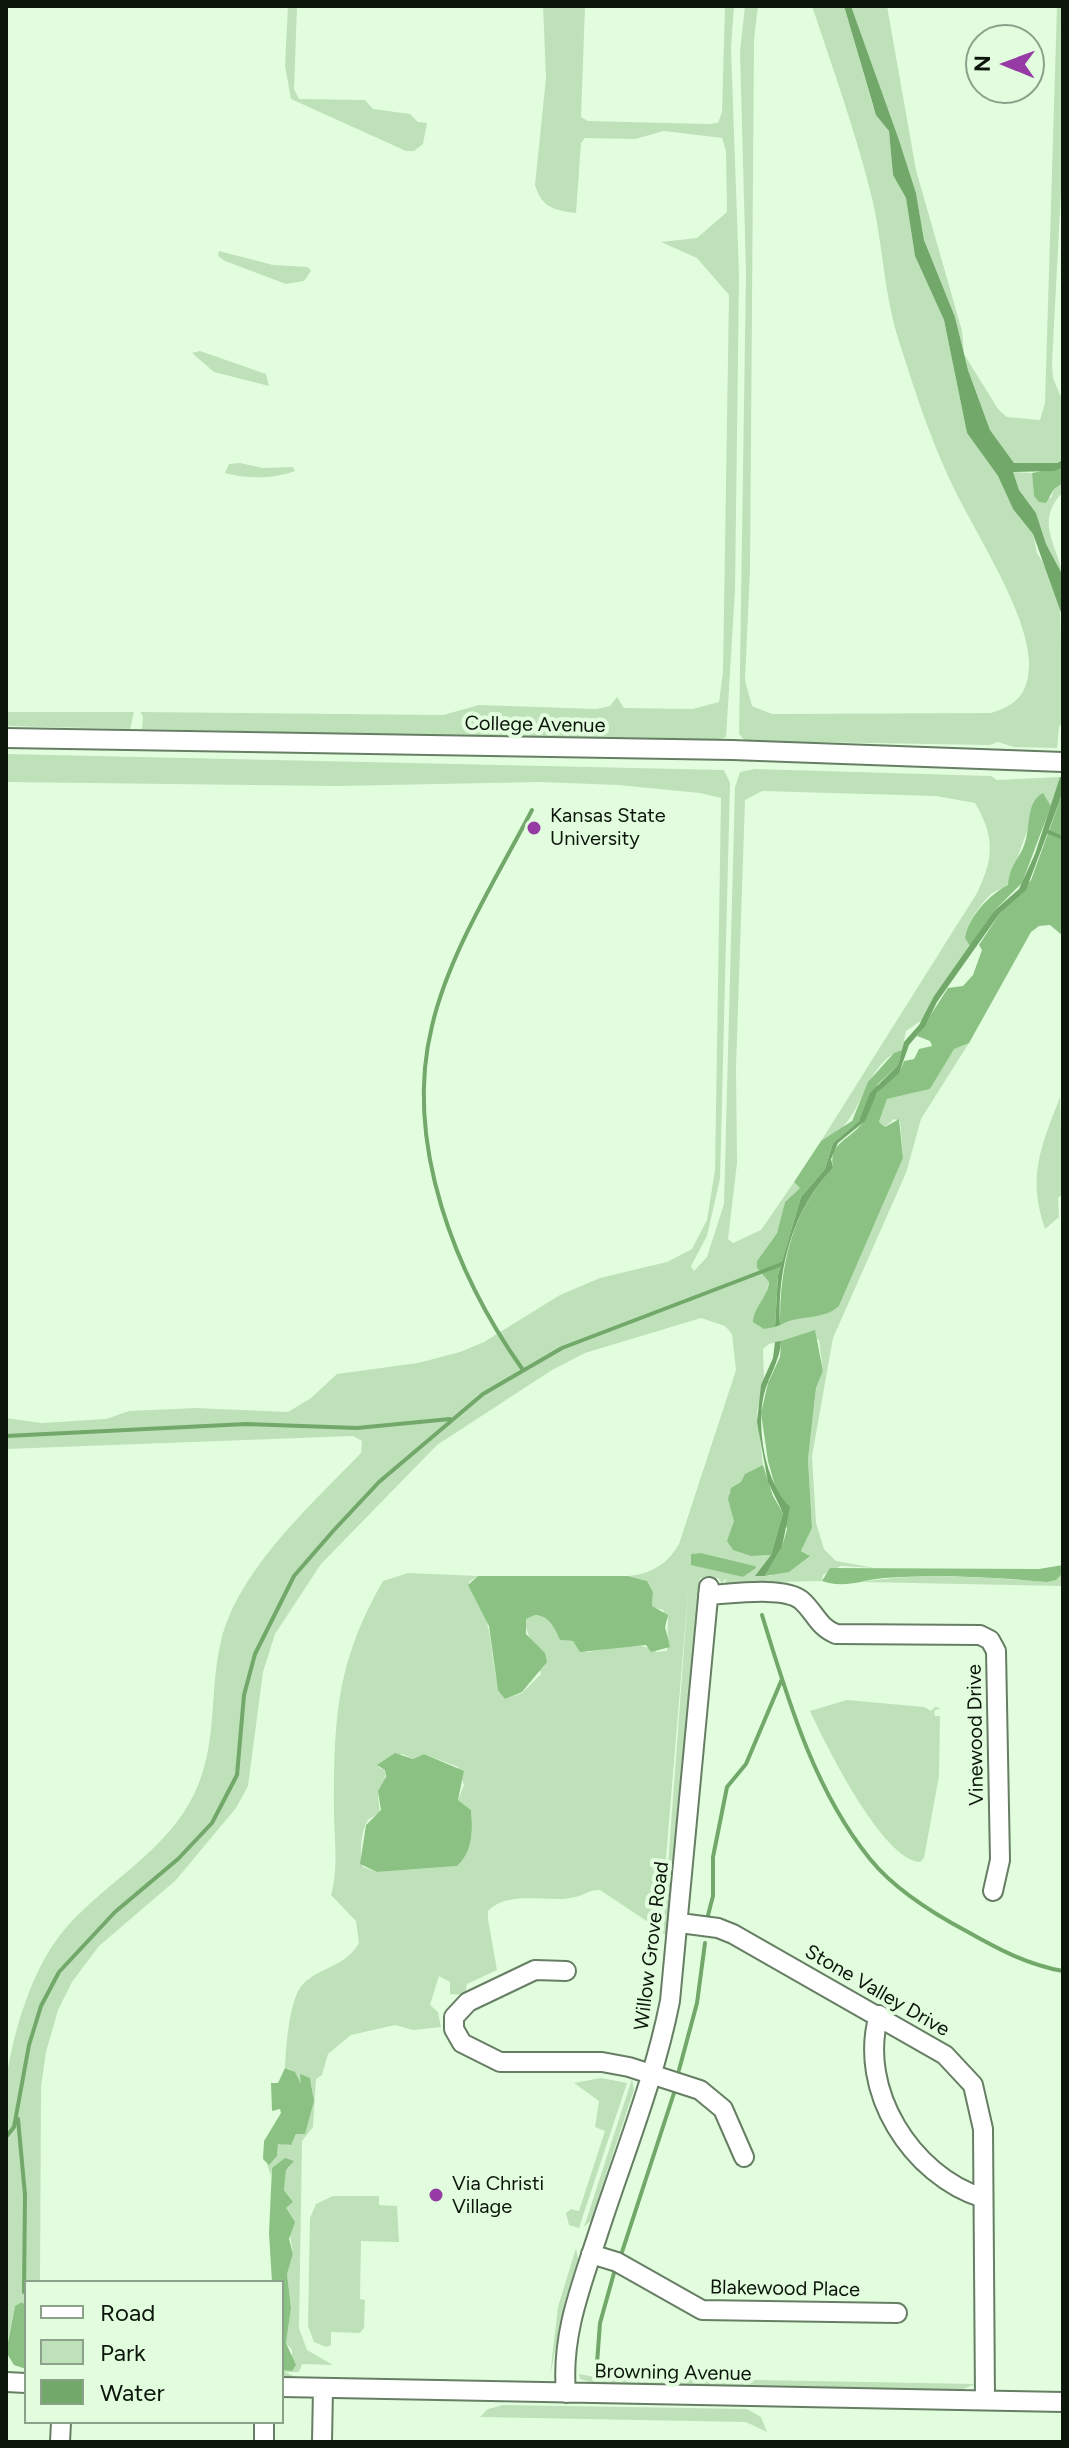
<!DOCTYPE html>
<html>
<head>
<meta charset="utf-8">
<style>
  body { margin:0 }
  #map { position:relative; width:1069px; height:2448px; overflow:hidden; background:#e2fdde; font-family:Figtree,sans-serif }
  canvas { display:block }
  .frame { position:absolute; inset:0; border:8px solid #0c160b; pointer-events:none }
  .legend { position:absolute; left:24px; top:2280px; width:260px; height:144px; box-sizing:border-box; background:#e2fdde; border:2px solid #8ca18a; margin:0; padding:10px 14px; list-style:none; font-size:24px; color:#0c160b }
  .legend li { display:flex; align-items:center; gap:16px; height:40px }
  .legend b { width:40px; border:2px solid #8ca18a }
  .north { position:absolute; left:965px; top:24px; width:80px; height:80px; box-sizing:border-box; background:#e2fdde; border:2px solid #8ca18a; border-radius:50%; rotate:271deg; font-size:22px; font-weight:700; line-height:32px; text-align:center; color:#0c160b }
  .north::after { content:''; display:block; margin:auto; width:28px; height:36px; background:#963ba5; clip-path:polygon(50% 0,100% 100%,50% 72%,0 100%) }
</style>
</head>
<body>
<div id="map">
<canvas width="1069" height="2448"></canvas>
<div class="frame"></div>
<ul class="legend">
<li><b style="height:10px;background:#fff"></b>Road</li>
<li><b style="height:22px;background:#bee1b9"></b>Park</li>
<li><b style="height:22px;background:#72a86a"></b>Water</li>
</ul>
<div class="north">N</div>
</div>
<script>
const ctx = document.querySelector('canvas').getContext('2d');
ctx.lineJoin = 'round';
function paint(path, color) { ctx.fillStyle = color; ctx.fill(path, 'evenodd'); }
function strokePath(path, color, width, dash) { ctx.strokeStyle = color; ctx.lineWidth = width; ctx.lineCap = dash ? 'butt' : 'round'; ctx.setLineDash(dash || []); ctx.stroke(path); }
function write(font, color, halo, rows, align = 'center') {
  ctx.font = font + ' Figtree,sans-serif'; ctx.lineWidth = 8; ctx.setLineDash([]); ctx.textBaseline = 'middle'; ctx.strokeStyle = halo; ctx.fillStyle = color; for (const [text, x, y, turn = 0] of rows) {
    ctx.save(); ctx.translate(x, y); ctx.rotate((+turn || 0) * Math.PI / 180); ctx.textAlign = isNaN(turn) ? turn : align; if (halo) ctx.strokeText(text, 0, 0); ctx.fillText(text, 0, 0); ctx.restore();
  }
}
paint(new Path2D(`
  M288,6h9l-3,83 5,10 66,1 8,9 37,5 8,8 9,1 -4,21 -9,7h-8l-115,-52 -6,-33z
  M543,6h42l-4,111 7,4 120,3 10,-1 4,-11 3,-106h9l-3,42 8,227 -4,316 -9,146 -11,4 -573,-12 1,-13 -3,-4 303,3 36,-10 118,4 13,-3 7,-9 7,11 69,1 26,-7 4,-30 6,-377 -32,-37 -36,-16 36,-4 30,-26 -1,-61 -4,-13 -58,-7 -29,8 -50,-1 -4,5 -5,70c-22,-3 -34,-5 -41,-28l11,-107z
  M745,6h13l-4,33 -4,532 -5,109 7,26 20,8 219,-1c29,-9 38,-22 38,-52 -2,-52 -58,-134 -80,-183 -20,-43 -36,-92 -50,-137 -15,-46 -16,-96 -27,-143 -16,-65 -39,-129 -60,-192h32l29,100 16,25 4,44 13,23 9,58 29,64 23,113 31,43 15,33 20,25 4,19 12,19 11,35 3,112 -4,8 -2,21 -43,-1 -16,-5 -8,3 -245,-4 -6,-7 7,-461 -6,-221z
  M851,6h36l29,164 46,161 2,23 34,55 9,8 33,3 5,-17 12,-397h6l-1,166 -10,192 1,14 10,24v58l-6,3h-43l-24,-33 -22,-60 -13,-53 -31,-77 -8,-47 -17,-53z
  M219,251l54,14 35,2 3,4 -7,10 -18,3 -61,-23 -7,-5z
  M200,351l66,23 3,12 -55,-14 -22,-19z
  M240,463l23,5 30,-1 2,4c-21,8 -49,8 -70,2l4,-9z
  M1012,472l20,1 2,23 17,2 3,-9 9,-6v9c-32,33 0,56 0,93l-2,-13 -15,-28 -10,-31 -17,-23z
  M6,712h128l-4,17 -124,-3z
  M6,754l718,16 6,13 -10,396 -13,57 -16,30 3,5 13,-14 17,-53 11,-417 5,-15 15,-3 236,7 6,4 63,-3 -9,29 -6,-10c-17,26 -26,57 -35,86 -3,6 -15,8 -20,13 -10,10 -24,30 -25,42l5,9 -36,50 -12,24 -16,11 -4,19c-42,15 -36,76 -81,91l156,-248c17,-35 18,-56 -2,-90l-39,-7 -174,-5 -17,9 -9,267 1,96 -9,76 5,4 28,-13 33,-48 6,6 -15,14 -8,31 -20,28v7l12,14 -4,15 -10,15 9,17 75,-23 64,-148 -3,-37 -6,-2 -9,8 -6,-5 8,-23 43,-10 24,-41 15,-5 -48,76 -15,54 -73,165 -21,118 4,67 8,26 12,12 39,7 -34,-2 -18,9 -1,6 -44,1 -1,5 -52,-2 1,-7 -4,6 -4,-6h-18l-32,359 -5,-4 26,-352 -29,349 -60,-40c-10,-1 -15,5 -25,7 -27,7 -65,-8 -87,14v8l9,51 -30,14 -2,11 -15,-1v-12l-11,-6 -9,29 8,7 3,15 -28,3 -18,-5 -44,10 -23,19 -6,21 -6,4 -3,48 -11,14 -3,187 8,22 26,15 -31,-1 -3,8h-14l12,6h-15v-8l10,1v-21l-6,-7 5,-35 -4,-34 6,-20 -7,-46 7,-6 -9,-12 2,-21 4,-2 -10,-2 -8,3 -1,8 -4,-12 10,-8 1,-12 3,-2 8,4c17,-29 30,-30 21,-68l-9,-2 1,9 -12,-16 -5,-1c1,-20 4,-72 19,-85 17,-16 42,-17 55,-40l-3,-22 -25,-26c8,-28 3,-55 3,-85 0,-92 2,-147 49,-229l25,-8 70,3 -9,6v5c31,36 17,84 36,112l17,-6 19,-19 -16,-50 1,-5 9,-4c15,1 20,14 25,25l13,1 14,11c23,-3 51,-13 70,0l10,-1 1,-31 -5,-10 -11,-3 1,-15 -6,-11 -19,-5c24,-2 39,-12 51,-32l57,-174 -4,-36 -7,-8 -24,-8 -116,35 -33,17 -115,75 -116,119 -46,70 -12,38 -15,114 -12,22 -60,72 -77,66 -27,36 -14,28 -12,42 -5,35 -1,195h-14v24l-4,-4 -7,4 -9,42c0,-61 0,-121 0,-182 0,-27 -4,-58 0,-85 7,-49 26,-113 58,-151 43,-50 104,-78 132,-140 22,-49 13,-99 25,-149 17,-71 91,-137 140,-188l1,-12 -9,-5 -347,13v-31l35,5 65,-4 23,-8 67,-3 92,4 23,-14 26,-24 81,-11 42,-11 24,-10 76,-47 40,-17 67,-16 25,-13 15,-29 8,-50 6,-372 -21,-5 -82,-8 -78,-3 -204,4 -330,-4zM810,1334l9,6 4,31 -7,17 -8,71 4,69 -11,23 8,4 -39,21h-14l15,-21 -20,1 -20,-8 3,-27 -5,-29 34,-27 -6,-53 7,-33 -1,-30 6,-5zM695,1553l60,13 -12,11 -50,-12zM402,1754l11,5 11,-5 34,13 6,18 -6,15 13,10c3,21 1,41 -14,56l-80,6 -14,-5c-4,-8 -2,-38 5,-47 3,-3 8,-5 12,-7l-2,-17 7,-11v-15l-7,-3z
  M1060,1097l3,97 -5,4 1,19 -14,12c-18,-53 -4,-82 15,-132z
  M1063,1573v13l-200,-4c52,-10 131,-4 184,0l9,-2z
  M847,1700l77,7 7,4 4,-4 6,1 -7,3 1,5h5l-1,60 -15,82 -4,4c-38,-2 -95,-119 -110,-151z
  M601,2078l26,5 -48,145 -10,-3 -3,-12 5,-4 8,2 26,-80 -10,-4 4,-26 -25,-18z
  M632,2079l2,11 -43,130 -7,7z
  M333,2196h46v9l18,1 2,36 -38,-1 -1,58 5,1 -1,28 -4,5 -29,-1v13l-5,2 -12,-5 -6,-16 2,-108 6,-14z
  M576,2248l2,11 -13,42 -15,75 8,-69z
  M579,2374l16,3 381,7 -16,6 -367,-7 -13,-4z
  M503,2405l244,4 14,8 6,15 -21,-10 -266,-5 8,-8z`), '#bee1b9');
paint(new Path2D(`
  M1063,467v16l-9,6 -8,14 -7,-1 -5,-6 -2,-23z
  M1063,792v144l-13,-11 -11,1 -8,6 -62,111 -15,6 -24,40 -43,10 -8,23 6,5 14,-8 4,39 -64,148c-17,15 -39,8 -59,19 0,-59 11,-113 53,-157 -4,-23 11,-26 25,-40 10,-9 11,-23 18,-33 9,-13 23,-18 28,-34l10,-2 5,-10 13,-3 -2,-5 -13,-5 31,-48 15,-2 10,-11 9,-25 -3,-5 21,-32 31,-33z
  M1043,793l8,13 -29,77 -28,28 -24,35 -5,-8c3,-21 25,-44 43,-53 2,-23 13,-26 18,-46 4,-15 1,-38 17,-46z
  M902,1050l-4,15 -20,19 -19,37 -26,22 -8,26 -24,28 -23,78 -3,52 -11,2 -11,-7c0,-14 15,-25 16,-40l-12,-14v-7l20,-28 8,-31 15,-14 -6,-6 27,-41 31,-20 16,-39 26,-29z
  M815,1330l8,41 -7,17 -8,71 4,69 -11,23 9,5 -21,16 -24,4 17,-29 5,-18 -19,-68 -7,-48 7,-30 12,-26 1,-16z
  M763,1465l10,31 10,17 -12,42 -20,1 -18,-6 -6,-9 7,-20 -6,-22 3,-11 10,-6 4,-8z
  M700,1553l55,13 1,2 -13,9 -52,-12v-11z
  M1063,1565v8l-7,7 -9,2c-51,-5 -111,-8 -163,-4 -22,2 -40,11 -62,3l8,-13 209,1z
  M478,1576h150l19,5 6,11 -1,14 16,9 -3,12 5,20 -19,5 -5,-7 -66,7 -7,-11 -13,-1c-5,-11 -10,-24 -25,-25l-9,4v15l19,19 2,9 -25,30 -17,7 -7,-9 -9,-64 -21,-41z
  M395,1753l18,6 11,-5 40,17 -6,29 13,10c2,21 2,41 -14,56l-80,6 -17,-8 6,-39 15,-15 -3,-19 8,-14 -1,-7 -8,-5z
  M285,2068l10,4 6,12 -1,-10 10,4 4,23 -9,33h-9l-5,11 -13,-1 -1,12 -8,9 -6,-6 1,-18 17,-28 -1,-4 -8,2 -1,-28h7z
  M285,2158l9,3 -8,9 -2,20 9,12 -7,6 9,14 -6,17 4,15 -6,20 4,34 -5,35 10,22 -4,6 -10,-1v-88h-10l-3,-49 3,-65z
  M22,2302l4,4v63l-12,-4 -8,-13 9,-46z`), '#8bc283');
paint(new Path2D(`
  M844,6h7l48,134 17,53 8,47 31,77 13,53 22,60 24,33h43l6,-3v7l-9,4 -41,1 6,18 17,23 10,31 15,28 2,46 -30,-84 -20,-25 -15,-33 -31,-43 -23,-113 -29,-64 -9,-58 -13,-23 -4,-44 -13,-16z
  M1060,777h3v15l-37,98 -26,23 -63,89 -12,24 -16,19 -10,28 -22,20 -12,28 -27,22 -7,16 2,9c-40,41 -56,100 -53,157l-5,2 3,-52 23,-78 24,-28 8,-26 26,-22 11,-28 28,-28 6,-23 15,-17 15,-29 60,-85 25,-22 16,-35z
  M781,1341c-1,20 -12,34 -17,53 -8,33 1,89 26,113l-8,40 -17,29h-10l16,-21 12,-42 -15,-31 -11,-60 4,-37 12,-27 2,-16z`), '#72a86a');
strokePath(new Path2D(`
  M1046,831l17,7
  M523,1370c-67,-94 -120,-227 -91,-344 17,-73 65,-149 100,-216
  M6,1436l240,-12 111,4 93,-9
  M762,1615c26,85 52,175 108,244 25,31 64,55 98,73 30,17 60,33 95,39
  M707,1919l6,-23v-39l14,-70 19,-23 36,-85
  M679,2070l18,-67 8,-60
  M18,2119l7,76 -1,97
  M6,2137l8,-10 15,-82 12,-39 18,-34 56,-60 63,-53 34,-36 25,-48 7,-80 11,-41 39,-78 40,-46 45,-48 104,-88 79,-46 220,-84
  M622,2252l52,-159
  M597,2363l3,-40 14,-50`), '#72a86a', 4);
const minor = new Path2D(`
  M6,738l726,12 331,12
  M708,1595c22,-1 76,-9 93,5 14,12 17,27 35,34l144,1 10,5 6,11 4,209 -7,31
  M680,1923l38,5 15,6 212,121 28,30 10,44 2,271
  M566,1971l-31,-1 -67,32 -14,15v12l8,14 38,19h102l27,5 71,23 23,19 21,48
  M879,2015c-22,75 33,161 104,183
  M591,2254l26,8 85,48 195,3
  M6,2382l20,1
  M282,2387l781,15
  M566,2393c-5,-56 14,-104 31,-156 25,-78 57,-155 73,-236l39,-414
  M60,2442l1,-20
  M264,2442v-20
  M322,2442l1,-54`);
strokePath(minor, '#667e63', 22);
strokePath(minor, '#fff', 18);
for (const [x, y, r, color] of [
  [534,828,8,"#963ba5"],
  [436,2195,8,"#963ba5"]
]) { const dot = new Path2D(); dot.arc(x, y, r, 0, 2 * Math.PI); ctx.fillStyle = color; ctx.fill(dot); strokePath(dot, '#e2fdde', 3); }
write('20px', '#0c160b', '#e2fdde', [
  ["College Avenue",535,725,1],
  ["Vinewood Drive",976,1735,-91],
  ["Willow Grove Road",652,1946,-83],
  ["Stone Valley Drive",877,1991,30],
  ["Blakewood Place",785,2289,1],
  ["Browning Avenue",673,2373,1]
]);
write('20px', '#0c160b', '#e2fdde', [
  ["Kansas State",550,816],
  ["University",550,839],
  ["Via Christi",452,2184],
  ["Village",452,2207]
], 'left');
</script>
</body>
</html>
